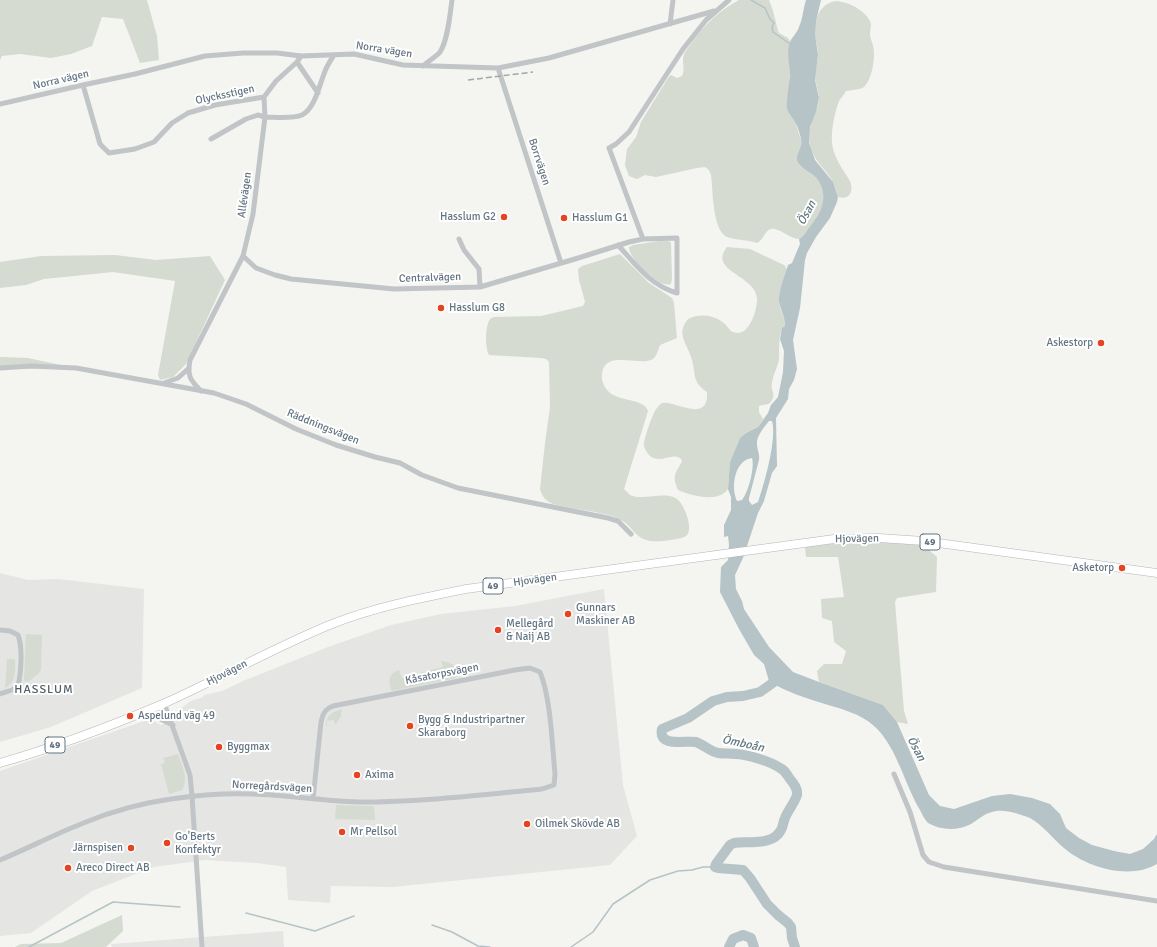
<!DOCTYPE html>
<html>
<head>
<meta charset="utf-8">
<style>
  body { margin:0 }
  canvas { display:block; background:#f4f4f0 }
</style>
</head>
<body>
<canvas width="1157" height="947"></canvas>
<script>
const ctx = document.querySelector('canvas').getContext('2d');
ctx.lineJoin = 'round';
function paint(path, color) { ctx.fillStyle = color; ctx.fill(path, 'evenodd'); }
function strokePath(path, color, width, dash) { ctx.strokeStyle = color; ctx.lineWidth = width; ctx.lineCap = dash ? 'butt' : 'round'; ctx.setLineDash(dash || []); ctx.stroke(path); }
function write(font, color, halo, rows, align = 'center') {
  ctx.font = font + ' Signika,sans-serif'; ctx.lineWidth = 4; ctx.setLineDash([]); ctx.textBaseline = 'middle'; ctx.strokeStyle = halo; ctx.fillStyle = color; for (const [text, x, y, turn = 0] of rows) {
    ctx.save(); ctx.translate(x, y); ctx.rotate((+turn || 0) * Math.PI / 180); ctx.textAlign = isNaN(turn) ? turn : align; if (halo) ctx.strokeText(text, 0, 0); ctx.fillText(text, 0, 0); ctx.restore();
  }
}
paint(new Path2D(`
  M0,573l28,7 30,-1 86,10 -2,99 -91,39 -51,15z
  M604,589l19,196 14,51 -27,29 -217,22 -62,-1 -1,17 -42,-3 -2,-33 -29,-4 -52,-3 -51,7 -62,24 -61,42 -31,3v-165l150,-52 11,6 16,-7v-7l14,-10 12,-4 1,-2 18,-4 21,-10 85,-34 63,-22 50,-11 74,-8z
  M283,931l1,16h-172l-1,-3z`), '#e5e6e4');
paint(new Path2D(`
  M0,0h147l10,36 2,24 -19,3 -17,-44 -21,-2 -10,29 -21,8 -20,4 -31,-4 -18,2 -2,4z
  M739,0h30l4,11 5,20 1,2 9,5 2,3 -1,11 1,22 -3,34 8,13 6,19v8l-3,8 2,9c23,16 32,28 15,55 -4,6 -10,15 -16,19 -9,0 -21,-12 -28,-10 -7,2 -7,11 -14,14 -9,-3 -22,-3 -30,-6 -15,-7 -14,-48 -16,-62l-2,-5 -4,-3 -8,1 -41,9 -11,-2 -8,4 -8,-3 -4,-11 2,-16 9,-12 5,-15 27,-44 3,-3 6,3 5,-2c4,-7 -1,-14 2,-22 2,-4 6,-9 9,-13 12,-17 27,-31 46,-41z
  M837,1c13,2 26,8 33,20 2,4 0,9 0,13 0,4 2,7 3,12 3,10 -1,34 -9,41 -4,3 -13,3 -18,4 -2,4 -5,7 -7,10 -4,10 -8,30 -7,40 0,10 6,21 11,29 3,5 6,8 8,14 2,10 -3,16 -13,13 -2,-7 -4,-14 -8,-20 -8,-11 -17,-18 -20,-33 -4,-17 7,-29 9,-45 0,-7 -3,-14 -4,-21 0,-8 3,-16 3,-24 0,-6 -2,-12 -3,-18 -2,-15 5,-34 22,-35z
  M659,241h10l2,2 1,36 -1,5c-11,5 -43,-26 -42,-37l4,-2z
  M727,247l23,2 34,16 3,4c-3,10 -9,22 -8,32 1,9 6,16 6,25 -8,7 -5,23 -6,33 -1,8 -6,15 -7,24 -2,6 4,11 0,17 -3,6 -8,4 -13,6v6l4,7 -5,8 -12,6 -6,5 -10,24 -2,27c-9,14 -37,7 -50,1 -3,-7 -5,-13 -1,-20 2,-4 4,-5 5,-10 -8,-10 -21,5 -32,-4 -2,-2 -5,-6 -6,-10 -1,-5 9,-34 13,-38 1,-2 3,-3 5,-5 14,-2 47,21 45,-11 -15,-10 -11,-17 -15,-32 -4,-16 -17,-25 -4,-41 13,-6 26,-4 37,5 3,3 5,7 8,8 15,7 24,-21 24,-32 1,-25 -50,-28 -30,-53z
  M620,254l29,29 23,15 2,5 3,35 -17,7c-2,5 -3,11 -7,14 -13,8 -49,-10 -51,15 -1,6 2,13 6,17 10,11 36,7 40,20l-24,78c2,2 4,4 6,6 15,7 39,-7 50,7 5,6 14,28 6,34 -6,4 -29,6 -36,5 -16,-3 -17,-15 -29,-21 -7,-5 -18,-6 -26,-8 -14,-2 -28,-5 -42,-8 -7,-3 -11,-7 -13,-15l5,-46 5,-36 -1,-45 -3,-3 -5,-1 -52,-3c-4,-7 -4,-29 1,-36l4,-2 47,-1 42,-10 2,-4 -6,-22 -1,-11 4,-3z
  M115,255l41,5 54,-4 15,24 -39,84 -13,13 -13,3 -2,-5 17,-94 -62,-9 -69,7 -18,6 -26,3v-26l41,-6z
  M0,357l28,1 33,7 -61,1z
  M845,542h32l46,3 14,12 -1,35 -39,6 -2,4 9,109 4,13 -11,-2 -14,-17 -64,-23 -2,-11 7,-7h18l4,-13 -12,-9 -2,-21 -10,-3 -1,-19 23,-2 -6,-40h-32l-1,-10z
  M26,634l16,1 -1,35 -3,4 -10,8 -4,-1z
  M7,659h8c0,11 2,23 -10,29z
  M441,661c11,1 19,6 15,17l-64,13 -1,-1c-3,-10 -2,-17 8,-20l3,8 41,-11z
  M342,709l-1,7 -5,8h-1l-1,-4 -7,1v5h-1c0,-11 6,-14 16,-17z
  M178,754c4,11 11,25 4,36l-13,4 -8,-30 4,-1 -2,-5z
  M336,805l36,1 2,1 1,13 -40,-1z
  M122,915l1,16 -17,16h-91l6,-3 40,-1z`), '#d5dbd1');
paint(new Path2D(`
  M806,0h15l-5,21 -1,13 3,21 -3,25 4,18 -3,14 -6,15 -1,15 6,18 18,22 5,15 -1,5 -7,16 -14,19 -9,16 -2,7 -5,48 -7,32 4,29 -3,11 -5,9 -1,10 -12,19 1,48 -5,7 -8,28 -6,12 -15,45 -8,17 1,14 6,12 2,8 25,38 24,25 26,10 64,23 14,17 32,73 11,11 14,3 38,-13 18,-2 22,4 18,6 10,10 6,14 13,10 13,7 22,6 16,3 13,-5 11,-10 3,-5v30c-27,16 -70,4 -93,-16 -11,-9 -21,-23 -34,-30 -10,-4 -27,-10 -38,-6 -9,2 -15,9 -23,13 -13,6 -29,5 -41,-2 -3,-3 -6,-9 -8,-13 -15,-25 -24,-65 -46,-84 -13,-12 -32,-17 -49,-22 -19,-6 -39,-12 -56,-23l-5,-17 -10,-9 -15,-26 -19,-37 1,-25 7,-7 1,-16 -1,-8 -4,1v-12l7,-15v-13l-3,-8 2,-27 10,-24 6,-5 12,-6 10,-14 3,-8 7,-8 5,-25 1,-21 -4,-12 2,-11 3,-2c0,-9 -4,-16 -6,-24 -1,-12 6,-26 9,-37l4,-2 8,-19 -1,-5c4,-2 7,-7 10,-11 12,-15 21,-32 8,-49 -5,-7 -18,-11 -20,-19 -1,-7 6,-12 4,-21 -1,-5 -3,-12 -6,-17 -2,-4 -6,-8 -8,-13 -1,-5 2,-26 3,-33 0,-11 -4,-23 0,-34 2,-5 7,-9 9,-15 4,-9 4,-18 7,-27zM769,421h3c5,17 -7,60 -13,78l-1,3 -6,3 -3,-4v-3l10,-38c1,-6 -2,-10 -2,-16 -1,-7 7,-17 12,-23zM752,458c3,10 -4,35 -10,42l-5,1c-7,-14 -2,-41 15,-43z`), '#b6c4c7');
strokePath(new Path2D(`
  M751,0l14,8 5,11 4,4 -2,4 1,5 17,12
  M246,913l69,18 39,-15
  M432,925l20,7 26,14 12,1
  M29,947l84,-45 67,5
  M571,947l22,-15 20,-28 37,-24 28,-9 14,-1 11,-3h12`), '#b6c4c7', 1.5);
strokePath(new Path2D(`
  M781,677l-21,15 -17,4 -16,1 -14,4 -25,17 -26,11c-4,19 25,11 34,13 8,3 14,9 22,11 6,1 12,0 19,1 11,1 33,7 43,14 5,2 7,7 10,11 4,5 8,10 7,16 -3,9 -9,15 -12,23 -2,4 -2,9 -4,12 -8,16 -33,11 -47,13l-4,2 -14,19 -1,3 3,1 25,2 7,8 17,26 11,11 10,8 3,4 1,11 3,9
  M729,947l4,-8 10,-4 8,3 3,9`), '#b6c4c7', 10);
const primary = new Path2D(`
  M0,763c56,-16 111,-37 165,-60 56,-25 110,-56 167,-79 43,-17 89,-26 134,-35l309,-42 59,-8 45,-1 45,3 233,32`);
strokePath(primary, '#b2b7ba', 9);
strokePath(new Path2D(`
  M670,24l3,-24
  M297,62l21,31
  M423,66c5,-5 13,-9 17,-14 8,-12 10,-38 12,-52
  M498,68l63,195
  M83,85l17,59 9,9 26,-4 19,-7 18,-19 16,-10 27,-8 49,-8
  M0,104l83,-19 52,-11 70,-18 38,-3h34l24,3 53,-2 49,11 95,3 51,-10 165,-47
  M211,139l35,-20 12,-4 7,2 -1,-20 12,-16 21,-19 4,-6
  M459,239l5,11 15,19 1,18
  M643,239l-34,-91 7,-4 13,-12 54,-83 23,-29 23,-20
  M243,256l13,12 19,7 16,4 103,10 86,-2 95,-28 54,-17 14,-3 34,-1v55c-27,-8 -41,-28 -59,-48
  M0,368l31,-2 45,2 138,25 32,11 50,25 40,16 39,12 25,6 22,12 36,13 150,30 10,3 13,13
  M164,383l14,-5 10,-9
  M201,391c-11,-11 -14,-15 -11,-31l53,-104 10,-42 12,-97c11,0 27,2 37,-2 13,-7 17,-29 22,-41 2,-7 6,-13 10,-19
  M0,630l10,1 8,4c5,13 3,38 0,51l-6,4 -12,4
  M164,703l26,72 2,21 10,151
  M142,713l18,6 13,6
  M894,774l16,38 13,43 6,7 15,5 213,34
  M0,860c29,-12 57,-27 86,-38 27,-11 56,-19 85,-23 27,-4 54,-6 81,-5 36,1 71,7 106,8 62,0 123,-7 184,-13l12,-4 1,-11c-3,-30 -4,-75 -15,-102l-10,-4 -15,2 -182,36c-9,4 -10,8 -12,16l-8,77`), '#c1c5c8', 5);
strokePath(primary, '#fff', 8);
strokePath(new Path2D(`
  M468,80l65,-8`), '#a0a7ac', 1.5, [6, 3]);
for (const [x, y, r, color] of [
  [504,217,4,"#e44421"],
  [564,218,4,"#e44421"],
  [441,308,4,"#e44421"],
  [1101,343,4,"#e44421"],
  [1122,568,4,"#e44421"],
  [568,614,4,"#e44421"],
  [498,630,4,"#e44421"],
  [130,716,4,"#e44421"],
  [410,726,4,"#e44421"],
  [219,747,4,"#e44421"],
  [357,775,4,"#e44421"],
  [527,824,4,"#e44421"],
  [342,832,4,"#e44421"],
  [167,843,4,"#e44421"],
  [131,848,4,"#e44421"],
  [68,868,4,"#e44421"]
]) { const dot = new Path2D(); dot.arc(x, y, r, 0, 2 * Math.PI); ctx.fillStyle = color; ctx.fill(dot); strokePath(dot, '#fff', 1.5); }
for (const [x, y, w] of [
  [930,542,20],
  [493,586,20],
  [55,745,20]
]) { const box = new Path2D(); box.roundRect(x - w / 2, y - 8, w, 16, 3); ctx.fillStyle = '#fff'; ctx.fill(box); strokePath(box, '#637582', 1); }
write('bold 10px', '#637582', null, [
  ["49",930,542],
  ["49",493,586],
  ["49",55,745]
]);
write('11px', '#637582', '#fff', [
  ["Norra vägen",384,50,9],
  ["Norra vägen",61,80,-13],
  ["Olycksstigen",225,95,-12],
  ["Borrvägen",539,162,72],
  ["Allévägen",245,195,-82],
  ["Centralvägen",430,278,-2],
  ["Räddningsvägen",323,427,22],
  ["Hjovägen",857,539,-1],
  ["Hjovägen",535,580,-8],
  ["Hjovägen",227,673,-27],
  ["Kåsatorpsvägen",442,674,-11],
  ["Norregårdsvägen",272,787,3]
]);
write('11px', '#637582', '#fff', [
  ["Hasslum G2",496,217,"right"],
  ["Hasslum G1",572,218],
  ["Hasslum G8",449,308],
  ["Askestorp",1093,343,"right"],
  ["Asketorp",1114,568,"right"],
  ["Gunnars",576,608],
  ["Maskiner AB",576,621],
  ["Mellegård",506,624],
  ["& Naij AB",506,637],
  ["Aspelund väg 49",138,716],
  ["Bygg & Industripartner",418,720],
  ["Skaraborg",418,733],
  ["Byggmax",227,747],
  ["Axima",365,775],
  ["Oilmek Skövde AB",535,824],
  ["Mr Pellsol",350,832],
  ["Go'Berts",175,837],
  ["Konfektyr",175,850],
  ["Järnspisen",123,848,"right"],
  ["Areco Direct AB",76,868]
], 'left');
write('italic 12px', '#5f787f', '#fff', [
  ["Ösan",807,213,-62],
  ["Ömboån",743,744,12],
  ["Ösan",916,749,62]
]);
ctx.letterSpacing = '1px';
write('12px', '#515e67', '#fff', [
  ["HASSLUM",44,690]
]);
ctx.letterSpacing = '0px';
</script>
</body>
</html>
